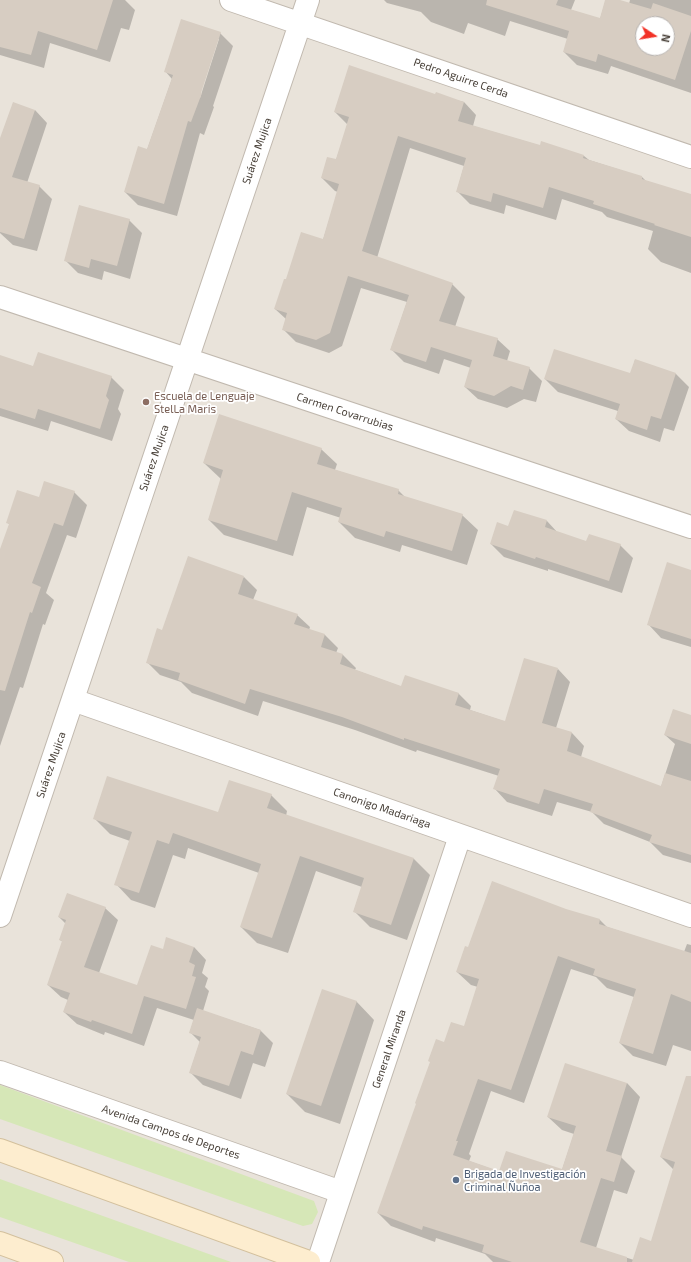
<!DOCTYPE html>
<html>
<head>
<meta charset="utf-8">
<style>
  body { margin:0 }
  #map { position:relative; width:691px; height:1262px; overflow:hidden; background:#f5f2ec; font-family:"Exo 2",sans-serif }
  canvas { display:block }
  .north { position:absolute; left:635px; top:16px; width:40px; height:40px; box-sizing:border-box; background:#fff; border:1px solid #b7b3b0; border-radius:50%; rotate:102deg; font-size:11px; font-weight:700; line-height:16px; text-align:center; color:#4a423a }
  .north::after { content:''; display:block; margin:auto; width:14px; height:18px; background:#f23227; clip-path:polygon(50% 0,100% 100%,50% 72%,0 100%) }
</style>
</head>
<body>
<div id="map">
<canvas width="691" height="1262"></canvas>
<div class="north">N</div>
</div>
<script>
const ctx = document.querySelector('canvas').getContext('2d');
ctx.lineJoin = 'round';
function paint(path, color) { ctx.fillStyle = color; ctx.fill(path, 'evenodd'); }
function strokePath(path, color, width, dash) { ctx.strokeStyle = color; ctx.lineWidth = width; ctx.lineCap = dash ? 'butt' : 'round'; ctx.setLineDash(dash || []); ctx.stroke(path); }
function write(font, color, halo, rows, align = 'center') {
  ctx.font = font + ' "Exo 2",sans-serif'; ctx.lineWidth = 3.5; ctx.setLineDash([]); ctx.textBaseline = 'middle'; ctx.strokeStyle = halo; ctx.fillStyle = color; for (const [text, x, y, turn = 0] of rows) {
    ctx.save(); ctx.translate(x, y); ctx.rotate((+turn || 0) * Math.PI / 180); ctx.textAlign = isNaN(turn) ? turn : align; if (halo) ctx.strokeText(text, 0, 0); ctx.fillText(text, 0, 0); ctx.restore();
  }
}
paint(new Path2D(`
  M0,0h691v1262h-691zM643,24h24v24h-24z`), '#e9e3da');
paint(new Path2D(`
  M0,1085l314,116 4,11 -6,12 -9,2 -303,-107z
  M0,1179l231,83h-102l-129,-45z`), '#d6e7b7');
paint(new Path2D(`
  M0,0h125l10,10 -6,20 -8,-2 -11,34 -60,-19 -6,25 -44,-13z
  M384,0h191l-4,10 29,9 6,-19h11l12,4 1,-4h61v93l-80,-27 -3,8 -31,-9 -13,-13 4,-13 -58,-18 -5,15 -37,-13 -4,11 -33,-12 -10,-10 -34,-9zM643,24h24v24h-24z
  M220,33l13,13 -20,60 1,1 -10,28 -4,-2 -23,83 -39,-11 -13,-13 22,-42 25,-71 -7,-8zM217,39h2l-19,59 -2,-1z
  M436,95l28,7 12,13 -3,11 68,20 43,10 5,4 53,17 4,4 45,14v78l-30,-11 -13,-13 5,-18 -46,-14 -5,-5 -40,-13 -6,21 -50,-15 -2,9 -34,-10 -13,-13 7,-25 -54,-18 -33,110 75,26 13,13 -10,30 42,12 13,12 -3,10 22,7 13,13 -6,21 -12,-3 -17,9 -29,-9 -13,-12 6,-19 -27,-9 -5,15 -35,-12 -13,-13 16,-47 -46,-14 -19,58 -13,7 -33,-11 -13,-13 3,-10 -11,-10 12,-28 36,-41 15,-48 -3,-1 -13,-13 14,-18 12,-35 -13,-13z
  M35,110l12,13 -20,60 12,3 13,13 -15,52 -24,-6 -13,-12v-92z
  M129,220l13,13 -12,46 -26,-8 -2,9 -24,-7 -13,-13z
  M0,356l34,11 77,10 13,13 -6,19 3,5 -9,27 -61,-20 -3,10 -48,-15z
  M635,360l41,14 13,13 -15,44 -10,-3 -4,14 -31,-11 -13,-12 2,-8 -60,-19 -13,-13 86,-4z
  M321,449l16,15 -2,6 63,20 7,7 57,18 16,15 -11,35 -65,-20 -2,7 -45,-14 -16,-16 2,-4 -34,-11 -14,49 -69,-21 -15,-15 12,-41 -17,-16z
  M74,492l13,13 -11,33 -9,-3 -21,58 8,7 -9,25 -2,-1 -20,64 -3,-1 -20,59v-194l10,-27 -2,-2 31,-25z
  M547,521l11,12 29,9 33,3 13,13 -11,35 -74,-24v2l-44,-14 -13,-13 18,-17z
  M691,571v76l-30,-9 -12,-13z
  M244,577l13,13 -4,10 44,15 13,12 -1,3 16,5 13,13 -2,5 7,2 13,13 -1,2 47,17 56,6 13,13 -1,4 36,12 52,-53 12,13 -14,46 16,5 12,13 -3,11 80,30 14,-43 -10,-9 26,-18v146l-28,-8 -13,-13 -46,-18 -12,-12 -35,-10 -5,14 -45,-14 -12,-13 4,-13 -82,-26 -1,2 -61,-22 -92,-29 -5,15 -66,-23 -11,-11 -21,-7 -13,-13 16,-31z
  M271,795l16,16 -1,5 128,43 16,16 -23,65 -37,-13 -16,-16 8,-24 -46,-16 -28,82 -31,-10 -16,-16 18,-54 -71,-25 -3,11 -12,-4 -18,53 -24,-8 -15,-16 14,-43 -20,-7 -16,-16 124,-4z
  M105,908l13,12 -19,53 39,14 26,-37 30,-3 12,13 -4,13 6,5 -3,9 4,4 -6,20 57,19 13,13 -8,24 -12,-4 -12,36 -38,-14 -13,-13 10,-30 -10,-10 4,-12 -37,-12 -13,38 -39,-14 -1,3 -27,-11 -13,-12 4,-12 -7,-3 -13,-12 15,-43 -3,-2 6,-16 -7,-7z
  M566,910l34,10 7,7 77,25 3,-8 4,1v106l-18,-6 -7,21 -33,-10 -13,-13 14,-46 -27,-9 -11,-11 -25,-8 -47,134 -33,-12 -22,63 2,2 -2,5 31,11 62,-2 12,-36 -12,-4 -14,-13 79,-34 13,14 -19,60 14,14 -8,23 -13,-4 -18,58 38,12 18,-18 22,-72 -13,-13 30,-60v165h-198l-8,-8 -49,-16 -1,4 -44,-16 -13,-13 67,-170 20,-15 13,-41 -7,-2 -14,-13 11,-24z
  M356,1001l18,19 -34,104 -35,-12 -18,-18z`), '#0003');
paint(new Path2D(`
  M0,0h113l-16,50 -59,-19 -7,24 -31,-8z
  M487,0h71l-2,5 44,13 5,-18h15l31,9 2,-6 38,13v15l-16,49 -77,-26 -2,8 -33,-10 6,-21 -83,-26zM643,24h24v24h-24z
  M181,19l40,13 -20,61h1l-11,29 -3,-1 -24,83 -40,-12 14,-46 9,3 26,-74 -9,-3z
  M349,65l86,29 1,-2 28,10 -6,19 82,24 1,-4 43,14 -1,3 59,18v3l49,15v43l-37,-12 1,-1 -62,-20 1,-3 -45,-14 -6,21 -50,-15 -2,9 -35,-10 10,-34 -68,-22 -36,115 91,32 -14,38 59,17 -5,18 37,11 -7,23 -12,-4 -17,10 -30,-9 8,-27 -41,-13 -5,15 -36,-12 19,-55 -61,-19 -18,57 -14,7 -34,-10 5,-17 -13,-4 10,-30h2l15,-47 22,7 16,-55 -18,-6 6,-21 9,2 13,-42 -15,-5z
  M13,102l22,8 -23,67 28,8 -16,54 -24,-7v-94z
  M79,205l51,14 -13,47 -26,-7 -2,9 -25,-7z
  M554,349l76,24 5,-14 41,14 -15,46 -10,-3 -4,14 -32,-11 5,-15 -76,-25z
  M38,352l74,24 -6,20 3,4 -9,29 -62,-20 -3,10 -35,-11v-53l33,11z
  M219,414l103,34 -5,16 82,25 -1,5 65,20 -11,37 -66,-20 -2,6 -46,-15 4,-14 -50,-16 -15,49 -69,-21 15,-50 -20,-7z
  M44,481l31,10 -12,35 -9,-3 -22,60 9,4 -9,26 -2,-1 -25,79 -5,-1v-141l9,-25 -3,-1 11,-33 22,7z
  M514,510l33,10 -2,7 41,14 3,-7 32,10 -12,37 -73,-24 -1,2 -45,-15 7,-22 11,4z
  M188,556l56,20 -6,18 60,20 -4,10 31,10 -4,13 22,7 -3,10 61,22 4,-11 54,18 -4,12 50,16 19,-63 34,10 -16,55 30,9 -5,19 94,35 4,-13 26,8v74l-42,-13 3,-7 -62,-23 3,-8 -49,-15 -5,15 -46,-15 7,-20 -96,-31v2l-62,-23 -92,-28 -5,15 -67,-24 2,-7 -34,-10 11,-35 5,2z
  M667,562l24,8v69l-44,-14z
  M673,709l18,6v29l-27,-9z
  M107,776l111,36 11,-32 43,14 -5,14 147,50 -23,67 -38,-13 11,-34 -64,-22 -28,82 -32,-11 21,-63 -88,-31 -4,11 -12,-4 -18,53 -25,-8 18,-53 -39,-13z
  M492,881l74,28 34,10 -1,5 92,29v49l-20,-8 -18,60 -34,-11 17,-54 -43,-14 2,-6 -37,-13 -47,134 -33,-11 -22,62h2l-5,14 46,16 7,-20 56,18 14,-43 -29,-9 18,-54 62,20 -21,68 16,5 -8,26 -13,-4 -21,64 47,15v5h-115l-30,-10 2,-7 -61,-19 -1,4 -45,-17 39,-109 -1,-1 15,-41 -2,-1 8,-22 8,3 7,-20 13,4 15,-47 -23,-7 9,-26 3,1z
  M67,893l39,14 -22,60 53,18 14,-40 12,4 3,-12 28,10 -5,15 6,3 -3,11 4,1 -10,32 -42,-13 -12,38 -40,-14 -1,2 -28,-10 7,-19 -23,-8 15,-44 -3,-1 7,-20 -8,-3z
  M322,989l35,12 -36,105 -35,-12z
  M197,1008l64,22 -8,25 -12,-4 -12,35 -40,-13 12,-36 -12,-4z
  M686,1076h5v186h-59l8,-25 11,4 24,-79 -15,-5z`), '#d7cdc2');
const street = new Path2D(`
  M231,0l460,157
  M0,297l691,230
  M73,700l618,216
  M0,916l308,-916
  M0,1072l341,120
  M318,1262l142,-426`);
const secondary = new Path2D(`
  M0,1150l309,112
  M0,1243l52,19`);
strokePath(street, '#c1b9af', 24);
strokePath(secondary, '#d3c09d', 24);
strokePath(street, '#fff', 22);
strokePath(secondary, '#fdedcf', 22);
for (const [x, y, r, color] of [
  [146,402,4,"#8d6e63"],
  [456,1180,4,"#5c6f8a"]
]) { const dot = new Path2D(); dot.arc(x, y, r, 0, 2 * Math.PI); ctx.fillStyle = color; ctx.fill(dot); strokePath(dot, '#fff', 1.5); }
write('11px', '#4a423a', '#fff', [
  ["Pedro Aguirre Cerda",461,78,19],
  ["Suárez Mujica",257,151,-71],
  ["Carmen Covarrubias",345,412,18],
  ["Suárez Mujica",154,458,-71],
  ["Suárez Mujica",51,765,-71],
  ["Canonigo Madariaga",382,808,19],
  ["General Miranda",389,1049,-71],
  ["Avenida Campos de Deportes",171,1132,19]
]);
write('11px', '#785e54', '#fff', [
  ["Escuela de Lenguaje",154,396],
  ["StelLa Maris",154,409]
], 'left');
write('11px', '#4e5e75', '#fff', [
  ["Brigada de Investigación",464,1174],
  ["Criminal Ñuñoa",464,1187]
], 'left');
</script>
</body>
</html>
